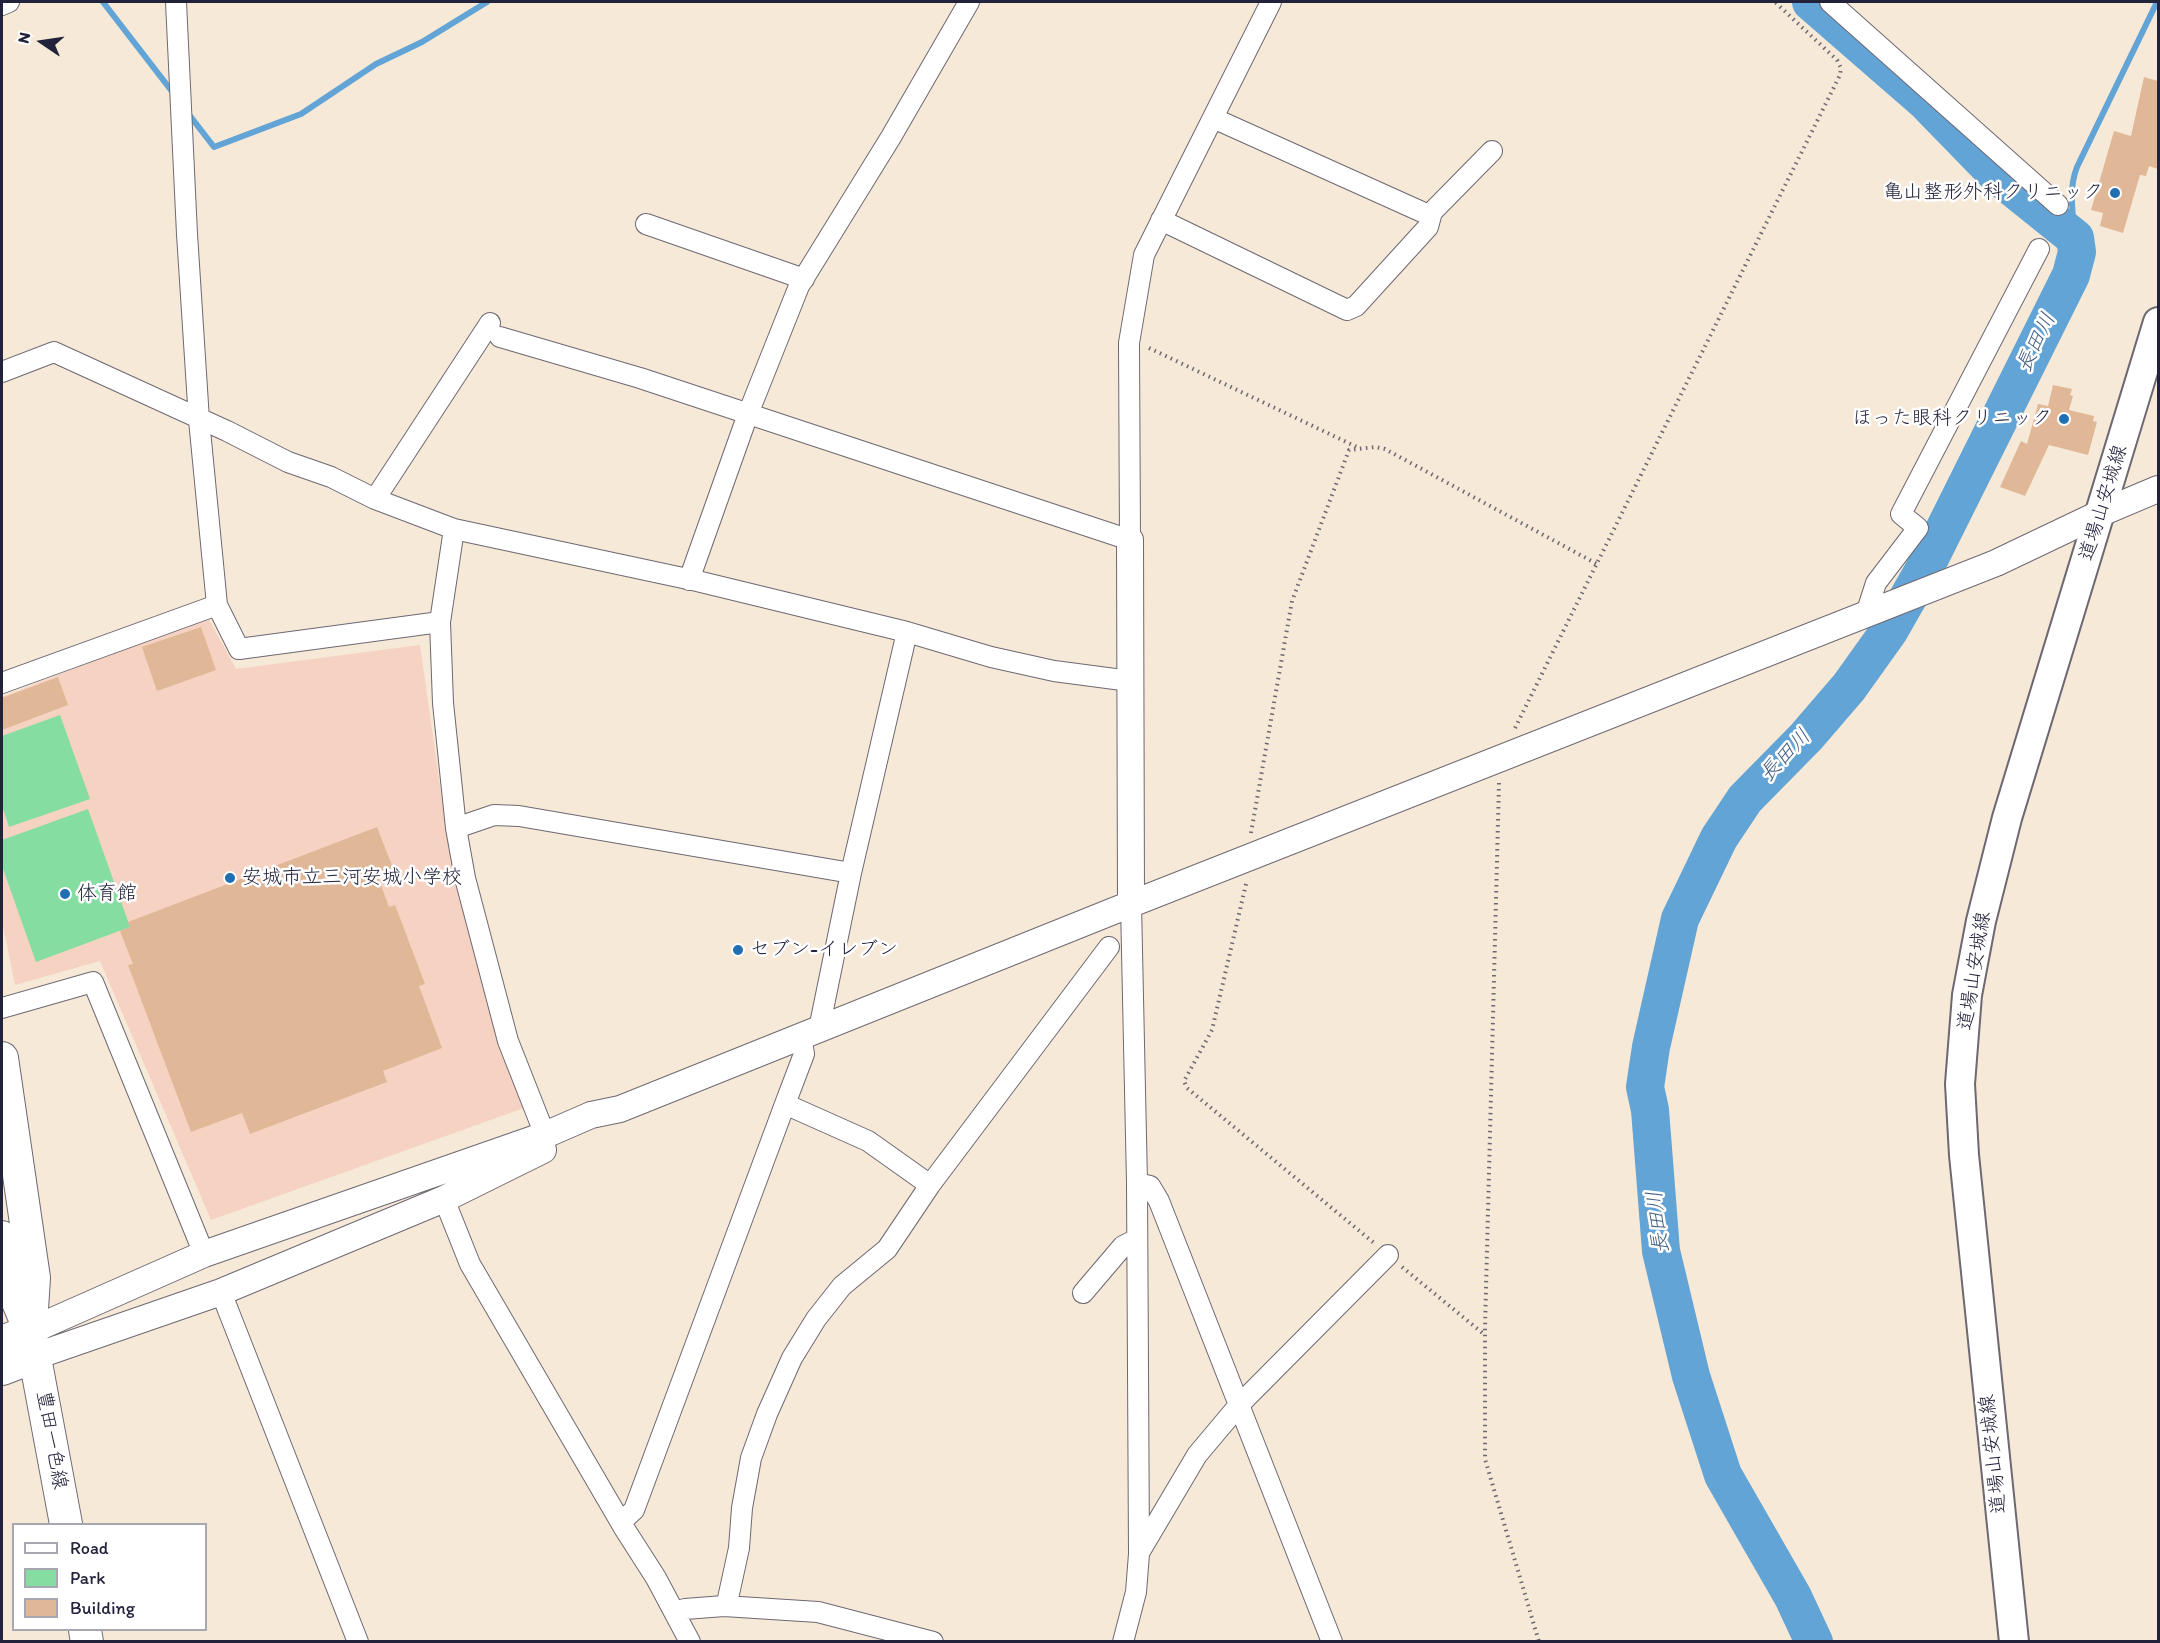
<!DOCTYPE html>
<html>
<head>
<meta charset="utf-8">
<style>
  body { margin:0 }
  #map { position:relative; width:2160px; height:1643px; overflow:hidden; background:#f7e9d7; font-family:Itim,sans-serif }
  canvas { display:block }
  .frame { position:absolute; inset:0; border:3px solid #22223b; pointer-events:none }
  .legend { position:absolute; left:12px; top:1523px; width:195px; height:108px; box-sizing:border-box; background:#fff; border:2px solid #a7a7b1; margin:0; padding:8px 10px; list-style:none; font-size:18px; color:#22223b }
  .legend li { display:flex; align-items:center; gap:12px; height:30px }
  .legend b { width:30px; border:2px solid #a7a7b1 }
  .north { position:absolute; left:12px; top:12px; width:60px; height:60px; -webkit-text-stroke:4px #fff; paint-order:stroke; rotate:283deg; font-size:16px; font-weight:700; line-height:24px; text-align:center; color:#22223b }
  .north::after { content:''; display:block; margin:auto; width:21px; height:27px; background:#22223b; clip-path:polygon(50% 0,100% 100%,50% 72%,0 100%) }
</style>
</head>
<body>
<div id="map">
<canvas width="2160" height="1643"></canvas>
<div class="frame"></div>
<ul class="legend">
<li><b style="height:8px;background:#fff"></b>Road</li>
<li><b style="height:16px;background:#85dda1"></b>Park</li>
<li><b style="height:16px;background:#e0b898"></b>Building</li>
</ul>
<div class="north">N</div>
</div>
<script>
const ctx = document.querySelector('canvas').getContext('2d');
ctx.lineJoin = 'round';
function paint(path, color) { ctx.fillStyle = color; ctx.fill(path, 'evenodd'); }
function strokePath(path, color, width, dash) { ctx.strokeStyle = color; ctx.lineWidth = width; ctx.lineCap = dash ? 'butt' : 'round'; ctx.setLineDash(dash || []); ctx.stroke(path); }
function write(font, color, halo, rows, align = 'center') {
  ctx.font = font + ' Itim,"Klee One",sans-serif'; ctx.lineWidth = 5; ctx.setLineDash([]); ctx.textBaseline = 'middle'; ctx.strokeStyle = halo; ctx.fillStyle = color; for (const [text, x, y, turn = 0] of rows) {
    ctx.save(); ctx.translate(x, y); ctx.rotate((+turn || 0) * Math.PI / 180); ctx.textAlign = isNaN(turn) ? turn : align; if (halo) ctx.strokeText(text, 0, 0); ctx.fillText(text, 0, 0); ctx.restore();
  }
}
paint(new Path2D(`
  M207,616l29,53 184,-24 27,190 54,214 23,59 -313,112 -111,-259 -85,24 -13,-65v-223z`), '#f5d2c2');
paint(new Path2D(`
  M60,715l30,84 -81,28 -7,-21v-70z
  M88,809l42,118 -94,35 -34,-96v-26z`), '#85dda1');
strokePath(new Path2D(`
  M103,2l71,92
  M187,112l27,35 87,-33 75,-50 46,-22 65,-40
  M2075,238c-2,-25 -7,-48 2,-71l80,-165`), '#62a4d5', 6);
strokePath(new Path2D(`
  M1811,2l115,100 72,74 77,62 2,14 -6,23 -145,291 -37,65 -40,56 -43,50 -61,62 -26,39 -39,81 -29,128 -6,40 5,23 11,141 30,125 32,99 70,122 21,45`), '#62a4d5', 38);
paint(new Path2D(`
  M2144,77l14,4v88l-9,-3 -3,10 -6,-1 -17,58 -23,-7 3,-13 -12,-3 23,-79 17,5z
  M2053,385l19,4 -2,6 3,1 -4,14 25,6 -1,5 4,1 -9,33 -39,-10 -24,51 -25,-9 21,-46 6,3 11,-40 10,2z
  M201,627l15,43 -59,21 -15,-44z
  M58,677l10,28 -66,25v-32z
  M377,827l16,41 -16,6 12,33 6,-2 30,79 -6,2 23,62 -59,23 4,11 -137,52 -8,-21 -51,19 -63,-167 5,-1 -13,-33 10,-4 -2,-5z`), '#e0b898');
const minor = new Path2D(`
  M1830,2l228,203
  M2,5l7,-3
  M1213,118l218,98
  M1161,220l186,90 9,-4 72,-79 4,-15 60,-61
  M646,224l158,55
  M500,337l140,41 490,162 -1,-197 15,-88 127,-253
  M2,372l52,-20 173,79 61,31 43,15 44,22 79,30 243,52 210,51 84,25 63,14 76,10
  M375,499l115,-176
  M689,580l59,-166 51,-128 92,-149 78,-135
  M217,605l22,44 201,-27 14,-93
  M1866,614l10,-31 42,-55 -17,-14 138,-265
  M440,622l3,81 13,125 9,50 43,163 37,94
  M2,683l215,-78 -18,-185 -12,-186 -11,-232
  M456,828l38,-13 25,1 332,57
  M2,1008l91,-26 111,272
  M819,1029l32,-156 56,-241
  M785,1104l83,37 62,44
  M1137,1183l13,3 9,15 173,441
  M444,1199l26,65 154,264 32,50 34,64
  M221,1292l137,350
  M1083,1293l40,-47 14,-7
  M621,1522l13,-12 151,-406 19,-50 -3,-18
  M1139,1553l58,-98 42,-50 149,-150
  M724,1606l3,-3 12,-55 3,-40 9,-50 16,-44 25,-56 24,-39 26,-33 45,-37 43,-64 179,-238
  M674,1612l11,-3 39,-3 94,6 115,30
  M1123,1642l13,-50 3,-38 -2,-371 -6,-279`);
const tertiary = new Path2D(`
  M1130,540l1,364
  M30,1331l174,-77 341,-119 46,-20 29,-6 511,-205 865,-341 105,-50 57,-24
  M36,1356l185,-64 223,-93 99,-49`);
const secondary = new Path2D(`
  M2014,1642l-50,-487 -4,-71 7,-89 14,-74 26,-103 151,-496`);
const primary = new Path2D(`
  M2,1058l32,220 -3,46
  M2,1237l8,46 20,48 36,193
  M2,1342l28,-11
  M2,1369l34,-13
  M85,1630l2,12`);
strokePath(minor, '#6d6872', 22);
strokePath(tertiary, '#6d6872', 28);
strokePath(secondary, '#6d6872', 32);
strokePath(primary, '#6d6872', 34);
strokePath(new Path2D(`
  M1149,348l210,100
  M1515,728l325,-653 1,-7 -4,-8 -62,-58
  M1499,783l-14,545v131l54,183
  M1251,833l41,-232 57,-151 26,-3 10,2 212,115
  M1246,884l-34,146 -28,51 3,7 187,155
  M1402,1267l83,68`), '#6d6872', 4, [1.5, 4.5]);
strokePath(minor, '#fff', 20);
strokePath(tertiary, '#fff', 26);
strokePath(secondary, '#fff', 28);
strokePath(primary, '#fff', 32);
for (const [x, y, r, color] of [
  [2115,193,6,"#1f6fb2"],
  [2064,419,6,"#1f6fb2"],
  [230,878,6,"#1f6fb2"],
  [65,894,6,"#1f6fb2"],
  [738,950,6,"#1f6fb2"]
]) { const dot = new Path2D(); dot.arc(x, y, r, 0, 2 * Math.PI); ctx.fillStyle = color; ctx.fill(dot); strokePath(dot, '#fff', 2); }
write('20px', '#22223b', '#fff', [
  ["亀山整形外科クリニック",2103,193,"right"],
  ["ほった眼科クリニック",2052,419,"right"],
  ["安城市立三河安城小学校",242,878],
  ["体育館",77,894],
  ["セブン-イレブン",750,950]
], 'left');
write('20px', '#22223b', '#fff', [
  ["道場山安城線",2104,503,-73],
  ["道場山安城線",1975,971,-81],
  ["豊田一色線",51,1440,80],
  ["道場山安城線",1994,1454,-96]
]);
write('italic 21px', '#3f5c80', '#fff', [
  ["長田川",2037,343,-64],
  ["長田川",1786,756,-47],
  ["長田川",1659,1222,-97]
]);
</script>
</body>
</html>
